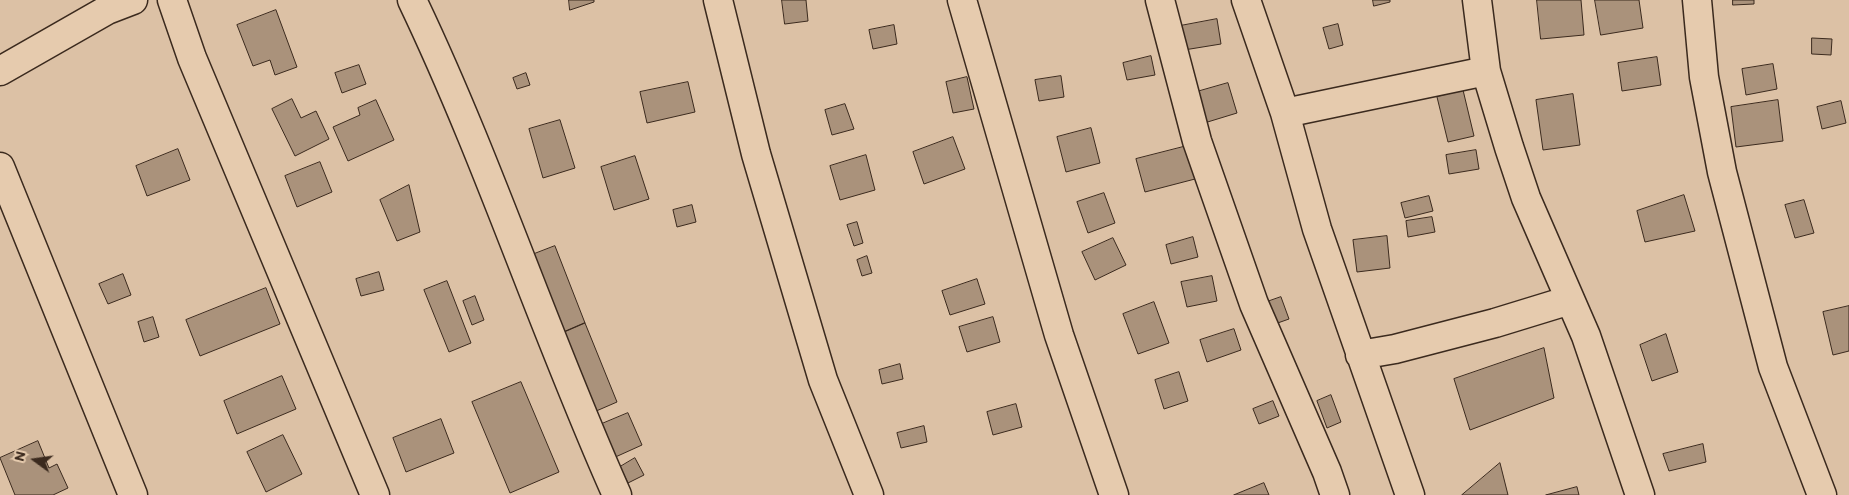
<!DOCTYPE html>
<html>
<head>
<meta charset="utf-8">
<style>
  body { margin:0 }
  #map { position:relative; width:1849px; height:495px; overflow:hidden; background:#dcc1a5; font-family:Itim,sans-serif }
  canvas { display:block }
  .north { position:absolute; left:10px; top:435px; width:50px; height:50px; -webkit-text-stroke:4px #e6cbae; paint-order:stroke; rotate:284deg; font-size:14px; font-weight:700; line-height:20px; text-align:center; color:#3b2a1e }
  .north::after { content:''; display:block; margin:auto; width:18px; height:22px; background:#3b2a1e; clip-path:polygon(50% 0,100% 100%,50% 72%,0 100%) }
</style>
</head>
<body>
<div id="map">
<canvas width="1849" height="495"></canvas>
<div class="north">N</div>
</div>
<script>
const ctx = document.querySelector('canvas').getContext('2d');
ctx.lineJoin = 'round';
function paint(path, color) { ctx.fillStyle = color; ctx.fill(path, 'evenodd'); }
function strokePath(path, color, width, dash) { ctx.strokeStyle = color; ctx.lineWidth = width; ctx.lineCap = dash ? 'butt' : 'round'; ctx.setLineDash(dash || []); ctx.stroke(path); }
const building = new Path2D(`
  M569,0h25v2l-24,8z
  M782,0h24l2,21 -23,3z
  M1373,0h17v2l-16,4z
  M1537,0h44l3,35 -43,4z
  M1595,0h44l4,28 -42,7z
  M1733,0h21v4l-21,1z
  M276,10l21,57 -22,8 -5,-15 -17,6 -16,-41z
  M1217,19l4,25 -37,6 -4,-24z
  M1338,24l5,21 -14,4 -6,-21z
  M894,25l3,19 -24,5 -4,-19z
  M1812,38l20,1 -1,16 -19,-1z
  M1151,56l4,19 -28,5 -4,-17z
  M1657,57l4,28 -39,6 -4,-28z
  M1773,64l4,25 -31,6 -4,-26z
  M359,65l7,19 -24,9 -7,-20z
  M526,73l4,12 -13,4 -4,-11z
  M1061,76l3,21 -25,4 -4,-21z
  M967,77l7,32 -21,4 -7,-31z
  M688,82l7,30 -48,11 -7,-31z
  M1228,83l9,30 -36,11 -8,-31z
  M1463,90l11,46 -26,6 -11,-45z
  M1573,94l7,51 -37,5 -7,-50z
  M292,99l9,19 15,-7 13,28 -34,17 -23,-47z
  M376,100l18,40 -46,21 -15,-34 27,-12 -2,-7z
  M1778,100l5,41 -47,6 -5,-40z
  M1841,101l5,22 -24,6 -5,-22z
  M845,104l9,25 -22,6 -7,-25z
  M560,120l15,48 -32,10 -14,-49z
  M1091,128l9,35 -34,9 -9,-35z
  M953,137l12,32 -41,15 -11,-32z
  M1187,146l8,33 -50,13 -9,-33z
  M178,149l12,31 -43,16 -11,-30z
  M1476,150l3,19 -30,5 -3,-19z
  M866,155l9,35 -35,10 -10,-34z
  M635,156l14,43 -35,11 -13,-43z
  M320,162l12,30 -35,15 -12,-31z
  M409,185l11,47 -23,9 -17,-41z
  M1104,193l11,30 -27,10 -11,-31z
  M1684,195l11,36 -50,11 -8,-31z
  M1429,196l4,15 -28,7 -4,-15z
  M1804,200l10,33 -19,5 -10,-33z
  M692,205l4,17 -19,5 -4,-17z
  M1432,217l3,15 -27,5 -2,-16z
  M857,222l6,21 -9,3 -7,-21z
  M1387,236l3,32 -33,4 -4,-32z
  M1193,237l5,20 -27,7 -5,-19z
  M1113,238l13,27 -31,15 -13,-28z
  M555,246l30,77 -30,13 -31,-78z
  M867,256l5,17 -10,3 -5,-16z
  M379,272l5,18 -23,6 -5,-17z
  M123,274l8,21 -23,9 -9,-20z
  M1212,276l5,25 -30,6 -6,-25z
  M977,279l8,25 -35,11 -8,-24z
  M447,281l24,62 -22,9 -25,-62z
  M266,288l14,36 -80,32 -14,-36z
  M475,296l9,24 -12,5 -9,-24z
  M1281,297l8,22 -17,6 -8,-22z
  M1154,302l15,41 -31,11 -15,-40z
  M1849,306v45l-16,4 -10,-43z
  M153,317l6,20 -15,5 -6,-20z
  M993,317l7,25 -33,10 -8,-25z
  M585,323l32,79 -30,13 -32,-79z
  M1234,329l7,21 -34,12 -7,-22z
  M1666,334l12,38 -26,9 -12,-36z
  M1544,348l10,50 -84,32 -16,-51z
  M900,364l3,15 -21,5 -3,-14z
  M1179,372l9,29 -24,8 -9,-29z
  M282,376l14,33 -59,25 -13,-33z
  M521,382l38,90 -49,21 -38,-91z
  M1331,395l10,27 -14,6 -10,-27z
  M1273,401l6,15 -20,8 -6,-15z
  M1016,404l6,23 -29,8 -6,-23z
  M628,413l14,32 -31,14 -14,-33z
  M441,419l13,34 -48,19 -13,-34z
  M924,426l3,16 -26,6 -4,-15z
  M283,435l19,39 -36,18 -19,-40z
  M38,441l11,27 8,-4 11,24 -15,7h-38l-15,-37z
  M1703,444l3,18 -37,9 -6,-17z
  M635,458l9,17 -16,8 -8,-16z
  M1500,463l8,32h-46z
  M1264,483l5,12h-35z
  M1577,487l2,8h-33z`);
paint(building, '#aa927b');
strokePath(building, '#3b2a1e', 1);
const street = new Path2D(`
  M172,0l20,58 183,437
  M412,0c77,161 132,332 205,495
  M718,0l38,154 67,226 46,115
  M962,0l97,335 55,160
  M1160,0l37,141 57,163 73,168 8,23
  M1246,0l39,113 32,116 93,266
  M1477,0l9,71 23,76 17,51 60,138 54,159
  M1697,0l7,77 18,95 51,195 49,128
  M0,71l107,-61 26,-10
  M1285,113l201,-42
  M0,167l133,328
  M1360,355l35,-6 100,-26 75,-23`);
strokePath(street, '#3b2a1e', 31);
strokePath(street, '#e6cbae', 28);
</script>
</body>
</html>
